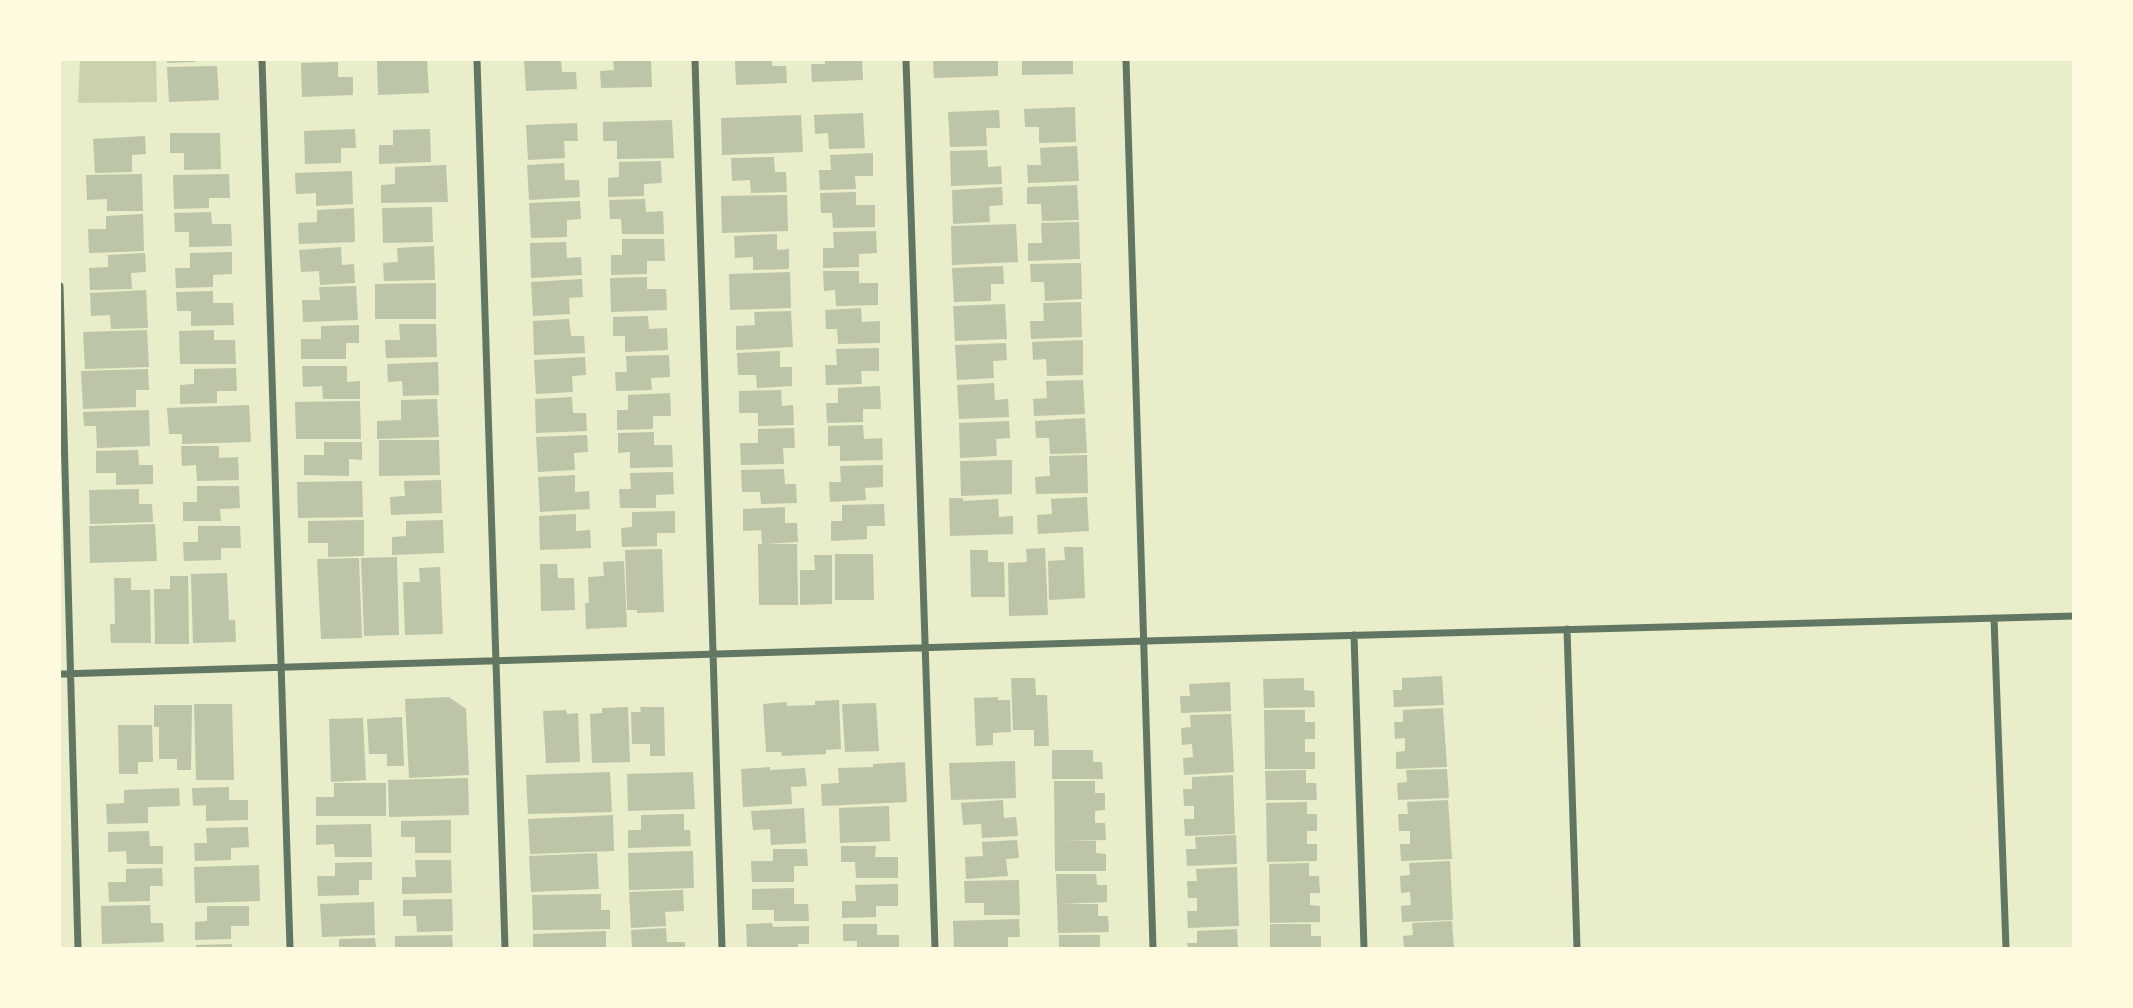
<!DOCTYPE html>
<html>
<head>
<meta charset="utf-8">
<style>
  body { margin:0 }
  #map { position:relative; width:2133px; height:1008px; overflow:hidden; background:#e9edc9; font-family:"Source Sans 3",sans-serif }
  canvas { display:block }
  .frame { position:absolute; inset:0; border:61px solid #fefae0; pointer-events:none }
</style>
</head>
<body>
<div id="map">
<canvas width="2133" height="1008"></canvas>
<div class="frame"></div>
</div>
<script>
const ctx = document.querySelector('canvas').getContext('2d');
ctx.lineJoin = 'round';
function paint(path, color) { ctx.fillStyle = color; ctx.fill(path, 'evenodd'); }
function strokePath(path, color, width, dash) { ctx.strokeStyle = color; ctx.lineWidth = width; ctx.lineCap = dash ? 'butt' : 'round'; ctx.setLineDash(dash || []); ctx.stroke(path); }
paint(new Path2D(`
  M80,60h76l1,42 -79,1z`), '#cad2ad');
paint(new Path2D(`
  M167,60h28v2l-28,1z
  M427,60l2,33 -51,2 -1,-34z
  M524,60h37l1,12h14l1,17 -51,2z
  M613,60h38l1,27 -51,1 -1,-17 14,-1z
  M735,60h37v6h14l1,17 -51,2z
  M825,60h37l1,20 -51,2 -1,-18h14z
  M933,60h65v16l-64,2z
  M1022,60h51v14l-51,1z
  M338,62v15h15v18l-51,2 -1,-34z
  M217,66l2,34 -50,2 -2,-35z
  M1075,107l1,35 -37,1v-16h-14l-1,-18z
  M999,110l1,18h-14l1,18 -37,1 -2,-35z
  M863,113l2,35 -36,1 -1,-16 -13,1 -1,-19z
  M801,115l2,37 -81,3 -1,-37z
  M672,120l2,38 -57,1v-18h-14v-19z
  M577,123l1,18h-14l1,17 -37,2 -2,-35z
  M355,129l1,19h-15v15l-36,1 -1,-33z
  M430,129l1,33 -52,2v-19h14v-15z
  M170,133h50l1,36 -37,1v-17h-14z
  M145,136l1,18 -14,1v17l-37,1 -2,-34z
  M1077,146l2,35 -51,2 -1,-18h14l-1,-17z
  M987,150l1,17 13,-1 1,18 -51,2 -1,-35z
  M873,153v23h-18l1,13 -36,1 -1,-20h12l-1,-15z
  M774,157l1,15h11l1,20 -36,1 -1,-13 -18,1 -1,-23z
  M661,161l1,22 -18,1v12l-36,1v-19l11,-1v-15z
  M564,163l1,17h14l1,17 -51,3 -2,-35z
  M446,165l2,37 -67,1v-18l14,-1v-17z
  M352,171l1,33 -37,2v-13l-20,1 -1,-21z
  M142,174l1,37h-36v-12l-20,1 -1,-25z
  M229,174l1,24h-21v10l-35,1 -1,-34z
  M1077,185l2,35 -37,1 -1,-17h-14v-17z
  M1002,187l1,18 -14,1 1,16 -37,2 -1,-34z
  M856,192v13h19v22l-42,1 -1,-15h-11l-1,-20z
  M787,195l1,36 -66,2 -1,-37z
  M645,199l1,13 17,-1 1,23h-42l-1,-15h-11l-1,-19z
  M580,201l1,18 -14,1v17l-36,1 -2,-35z
  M432,207l1,35 -50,1 -1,-35z
  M354,208l1,34 -56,2 -1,-21 19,-1v-12z
  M211,212l1,12h19l1,22 -43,1v-15h-14l-1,-19z
  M143,214l1,37 -55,2 -1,-24h18v-13z
  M1079,222l1,37 -52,2v-18h14l-1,-20z
  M1016,224l2,38 -66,3 -1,-39z
  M876,231l1,22 -18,1v13l-36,1v-20h11l-1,-16z
  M777,234v16l12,-1v20l-36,1v-13l-18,1 -1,-22z
  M622,239h42l1,22h-18v13l-36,1v-20h11z
  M566,242l1,16 14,-1 1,18 -51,3 -1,-35z
  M434,246l1,34 -51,1 -1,-18 15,-1 -1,-14z
  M341,247l1,18 12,-1 1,19 -35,2 -1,-14 -18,1 -2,-22z
  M232,252v22l-19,1v12l-37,1 -1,-20h15v-15z
  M145,253l1,19 -15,1 1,16 -42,1 -1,-22 19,-1v-12z
  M1081,263l1,36 -37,2 -1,-19h-13l-1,-18z
  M1003,266l1,18h-13v17l-37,1 -2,-34z
  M823,271h36v12h19v22l-42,1 -1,-16 -11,1z
  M790,272l1,36 -61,2 -1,-36z
  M647,277v12h19l1,21 -56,2 -1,-34z
  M582,279l1,18 -14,1 1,16 -37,2 -2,-34z
  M436,283v36h-61v-35z
  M356,286l2,34 -55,2 -1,-22h18l-1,-13z
  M146,290l2,38 -37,1 -1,-14 -19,1 -1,-23z
  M213,291v12h20l1,22 -43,1v-15h-14l-1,-19z
  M1081,302l1,35 -51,2 -1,-18h14l-1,-18z
  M1005,304l2,35 -52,2 -2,-35z
  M861,308l1,14 18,-1v22l-42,1 -1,-15h-11l-1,-19z
  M791,311l2,36 -57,3v-24l19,-1 -1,-13z
  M648,316l1,13 18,-1 1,22 -43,2v-16h-12v-19z
  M569,319l2,17h13l1,17 -51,2 -1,-34z
  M399,324h37l1,33 -51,1 -1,-18h15z
  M359,325v18h-13v16h-45v-20h20v-13z
  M147,330l2,37 -64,2 -2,-37z
  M214,330v10h21l1,24h-56l-1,-33z
  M1083,340v35l-36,1 -1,-17 -13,1 -1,-18z
  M1006,343l1,17 -14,1 1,17 -37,2 -2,-35z
  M879,348v23h-18l1,13 -36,1 -1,-20h12l-1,-16z
  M780,351v16h12v19l-35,2 -1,-13h-18l-1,-22z
  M669,355l1,22 -19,1 1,12 -36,1 -1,-19h12l-1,-16z
  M585,357l1,18 -14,1 1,16 -37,2 -2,-34z
  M438,362l1,33 -36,1 -1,-15 -14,1 -1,-18z
  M302,366h45v16l13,-1v18h-37l-1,-13 -19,1z
  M236,368l1,23h-20v12l-37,1v-19l14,-1v-15z
  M148,369l1,21h-13v17l-53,2 -2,-38z
  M1083,380l2,34 -51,2 -1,-17 14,-1 -1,-17z
  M994,383l1,17 13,-1 1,18 -50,2 -2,-34z
  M880,386l1,23h-18v13l-36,1 -1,-20h12v-15z
  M781,390l1,16 11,-1 1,20 -36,1v-13h-19v-22z
  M670,393l1,23h-18v13l-36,1v-20h11v-15z
  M572,397l1,16h13l1,18 -51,2 -1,-34z
  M437,399l2,38 -62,2v-18l24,-1v-20z
  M360,401l1,38h-65l-1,-37z
  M249,405l2,37 -69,2v-10h-13l-2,-26z
  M149,410l1,36 -53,2 -1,-22h-12l-1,-14z
  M1085,418l2,35 -37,1 -1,-16h-13l-1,-17z
  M1009,421l1,17 -14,1 1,17 -37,2 -1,-35z
  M863,425l1,14 18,-1 1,22 -43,1v-15h-12v-20z
  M794,428l1,20h-12l1,16 -43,1 -1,-22h18v-14z
  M654,432v13h18l1,22 -43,1v-16l-12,1v-20z
  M587,435l1,17 -14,1 1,17 -37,2 -2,-35z
  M379,440h60l1,35 -61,1z
  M324,442h38v18l-13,-1v17l-45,-1v-20h20z
  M181,446h38v12l19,-1 1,23 -42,1 -1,-16 -14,1z
  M138,450l1,15h14v19l-37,1v-12h-20v-22z
  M1087,455l1,38 -52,1 -1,-17 15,-1 -1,-20z
  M1012,460v34l-51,2 -1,-35z
  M883,465v22l-18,1 1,12 -36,2 -1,-20h12l-1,-16z
  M784,469l1,15h11l1,19 -36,1 -1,-12h-18l-1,-22z
  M673,472l1,22 -18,1v13h-36l-1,-19h12l-1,-16z
  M575,475v17l14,-1 1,18 -50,3 -2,-35z
  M441,480l1,33 -51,2 -1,-18 15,-1 -1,-15z
  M362,481l1,36 -65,1 -1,-36z
  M197,486h42l1,22 -20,1 1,12h-38v-19h14z
  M139,489v15h13l1,18 -63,2 -1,-34z
  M1087,497l2,34 -51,3 -1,-19 15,-1 -1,-15z
  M949,498h14v3l35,-2 1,18 14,-1v18l-63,2z
  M884,504l1,22h-18v13l-36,2v-20h11v-16z
  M785,507v16h12l1,19 -32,2h31l1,61h-39l-1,-61h4l-1,-14 -18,1v-22z
  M675,511v22h-18v13l-35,1 -1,-19 11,-1v-15z
  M576,514v17l14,-1 1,18 -51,2 -1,-34z
  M364,520v36l-36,1v-14h-20v-22z
  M443,520l1,33 -52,2v-18l14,-1v-15z
  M155,524l2,37 -67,2 -1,-37z
  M198,526h42l1,22h-20v12l-37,1 -1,-19h15z
  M1064,547h19l2,51 -36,2 -1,-39 17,-1z
  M1045,548l3,67 -39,1 -1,-53 19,-1 -1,-13z
  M662,549l2,63 -27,1v-3h-10l-2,-60z
  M970,550h18v12h16l1,35h-34z
  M835,554h38l1,46h-39z
  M814,555h18v49l-32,1v-35h15z
  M397,557l2,78 -35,1 -3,-78z
  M359,558l3,80 -41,1 -4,-80z
  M624,561l3,66 -41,2 -1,-26h4l-1,-26 16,-1 -1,-14z
  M540,564h17l1,14h16l1,32 -34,1z
  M440,567l3,67 -38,1 -2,-53h17l-1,-14z
  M227,573l2,47h6l1,22 -43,1 -2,-69z
  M170,576h18l1,68h-34l-1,-55h16z
  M114,578h17v12h19l1,53h-40l-1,-19h5z
  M1442,676l2,29 -50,2 -1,-17h9v-12z
  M1011,678h24l1,17h11l2,51h-15v-16h-21z
  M1304,678v12l10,1 1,16 -51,1 -1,-29z
  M1230,682l1,29 -50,2 -1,-17h10l-1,-12z
  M449,697l17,12 3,66 -60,3 -4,-79z
  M998,697v3h12l1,32 -18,1v12l-17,1 -2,-48z
  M839,700l2,49 -15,1v4l-44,2 -1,-4h-15l-3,-48 24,-2v4l28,-1v-4z
  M876,703l3,48 -34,1 -3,-48z
  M194,704h38l2,76h-38z
  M154,705h38l-1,65h-14v-11h-18v-32h-5z
  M628,707l2,55 -38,1 -2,-49 12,-1v-5z
  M640,707h24l1,49h-15v-12h-18l-1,-32h10z
  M1443,708l4,59 -51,2v-17l9,-1v-13l-10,1 -1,-17h9v-12z
  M566,710l1,4 11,-1 2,49 -34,1 -3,-52z
  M1264,710h41v12h10v17h-10v13h10v17h-50z
  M1231,714l3,58 -50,3 -1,-17 10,-1 -1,-13 -10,1 -1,-17 10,-1 -1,-12z
  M402,717l2,49h-17v-12h-18l-2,-35z
  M363,718l3,62 -35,2 -2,-63z
  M118,725h34l1,37h-15v12h-19z
  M1052,750h41v12h9l1,17h-51z
  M1015,761l1,37 -65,2 -2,-37z
  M905,762l2,40 -85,4 -1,-22 18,-1 -1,-15 35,-1v-3z
  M770,767v3l35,-2 2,18 -16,1 1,17 -49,3 -2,-38z
  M1447,769l2,29 -51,2 -1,-17 10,-1 -1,-12z
  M1306,770v13h10l1,17h-51l-1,-29z
  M610,772l2,40 -84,2 -2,-39z
  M693,772l2,37 -67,2 -1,-37z
  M1233,775l2,59 -50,2 -1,-17h10v-13h-10l-1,-17h9v-12z
  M468,778l1,37 -80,2 -1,-37z
  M1054,781h41v12h10v17l-10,1v12h10l1,17 -43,1h33v12l10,1v17h-51z
  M334,783h52v33h-70v-19h18z
  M229,787v13h19v20l-42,1v-16l-13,1 -1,-18z
  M179,788l1,18 -32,1v16l-41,1 -1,-20 18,-1v-13z
  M1003,800l1,18 12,-1 2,19 -36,2 -1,-14 -18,1 -2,-22z
  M1448,800l4,59 -51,2 -1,-17h10v-13h-11l-1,-17h10l-1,-12z
  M1307,802v12h10v17h-10v13h10v17l-50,1 -1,-59z
  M889,806l1,35 -50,2 -1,-35z
  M804,808l2,35 -35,2 -1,-16 -17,1 -2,-19z
  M684,814v16h6l1,16 -63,2v-18h13v-15z
  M613,815l1,36 -84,3 -2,-35z
  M451,820v33h-36v-16h-14v-16z
  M371,824l1,33h-37l-1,-13 -18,1v-20z
  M248,827l1,20 -18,1v12l-36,1 -1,-18h13l-1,-15z
  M149,831l1,15h13v18h-36l-1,-13 -18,1v-20z
  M1236,835l1,29 -50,2 -1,-17h10l-1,-12z
  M1017,840l2,18 -13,1 2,17 -42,3 -1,-22 18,-1 -1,-14z
  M841,846h35l-1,11h23v21h-42l-1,-16h-14z
  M773,849h34l1,17h-14v16h-42l-1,-21h22z
  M693,851l1,37 -65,2 -1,-37z
  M597,853l2,36 -68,3 -2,-36z
  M415,860h36l1,33 -50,1v-17h14z
  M1450,861l3,59 -51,2 -1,-16 10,-1 -1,-13 -9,1 -1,-17 10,-1 -1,-12z
  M372,862v18h-13v15l-41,1 -1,-20h18v-13z
  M1309,863v13h10l1,17h-10v12l10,1v16l-50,1 -1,-59z
  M259,865l1,36 -65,2 -1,-36z
  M1237,867l2,59 -51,2 -1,-17h10v-13h-9l-1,-17h10l-1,-12z
  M162,868l1,18h-13v15l-41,1 -1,-20h18v-13z
  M1056,874h40l1,11h10v17l-45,2h36v12h10l1,16 -51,1z
  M1019,880l1,35h-36v-12h-19l-1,-22z
  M898,884v22h-22v11l-34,1v-17h14l-1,-16z
  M794,888v16h14l1,17h-35v-11h-22v-21z
  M683,890l1,21 -19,1 1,14 -35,2 -2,-36z
  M601,894v16h9v19l-77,1 -1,-35z
  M452,899l1,32 -36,1 -1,-16h-13v-16z
  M374,902l1,33 -53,2 -2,-33z
  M150,905l1,18h12l1,19 -62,2 -1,-38z
  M207,906h42v20h-18v13l-36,1v-18l12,-1z
  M1019,919l1,18h-12v11h-54l-1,-27z
  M1452,921l2,27h-50l-1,-12 10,-1 -1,-12z
  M772,923l1,4 36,-1v18h-11v4h-51l-1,-24z
  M843,924h34v11h22v13h-42v-7h-14z
  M1270,924h41v12h10v12h-51z
  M666,928l1,14h18v6h-53l-1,-18z
  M1237,929l1,19h-50l-1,-5h10v-12z
  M606,931v17h-73v-14z
  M452,935l1,13h-58v-12z
  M1059,935h41v13h-41z
  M375,938l1,10h-37v-9z
  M232,944v4h-36v-3z`), '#bcc5a7');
strokePath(new Path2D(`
  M262,60l28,888
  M477,60l28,888
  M695,60l27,888
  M906,60l29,888
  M1126,60l27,888
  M60,286l18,662
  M1994,618l12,330
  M1567,629l10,319
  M1354,635l10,313
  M60,674l1085,-33 929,-25`), '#617663', 7);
</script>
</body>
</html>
